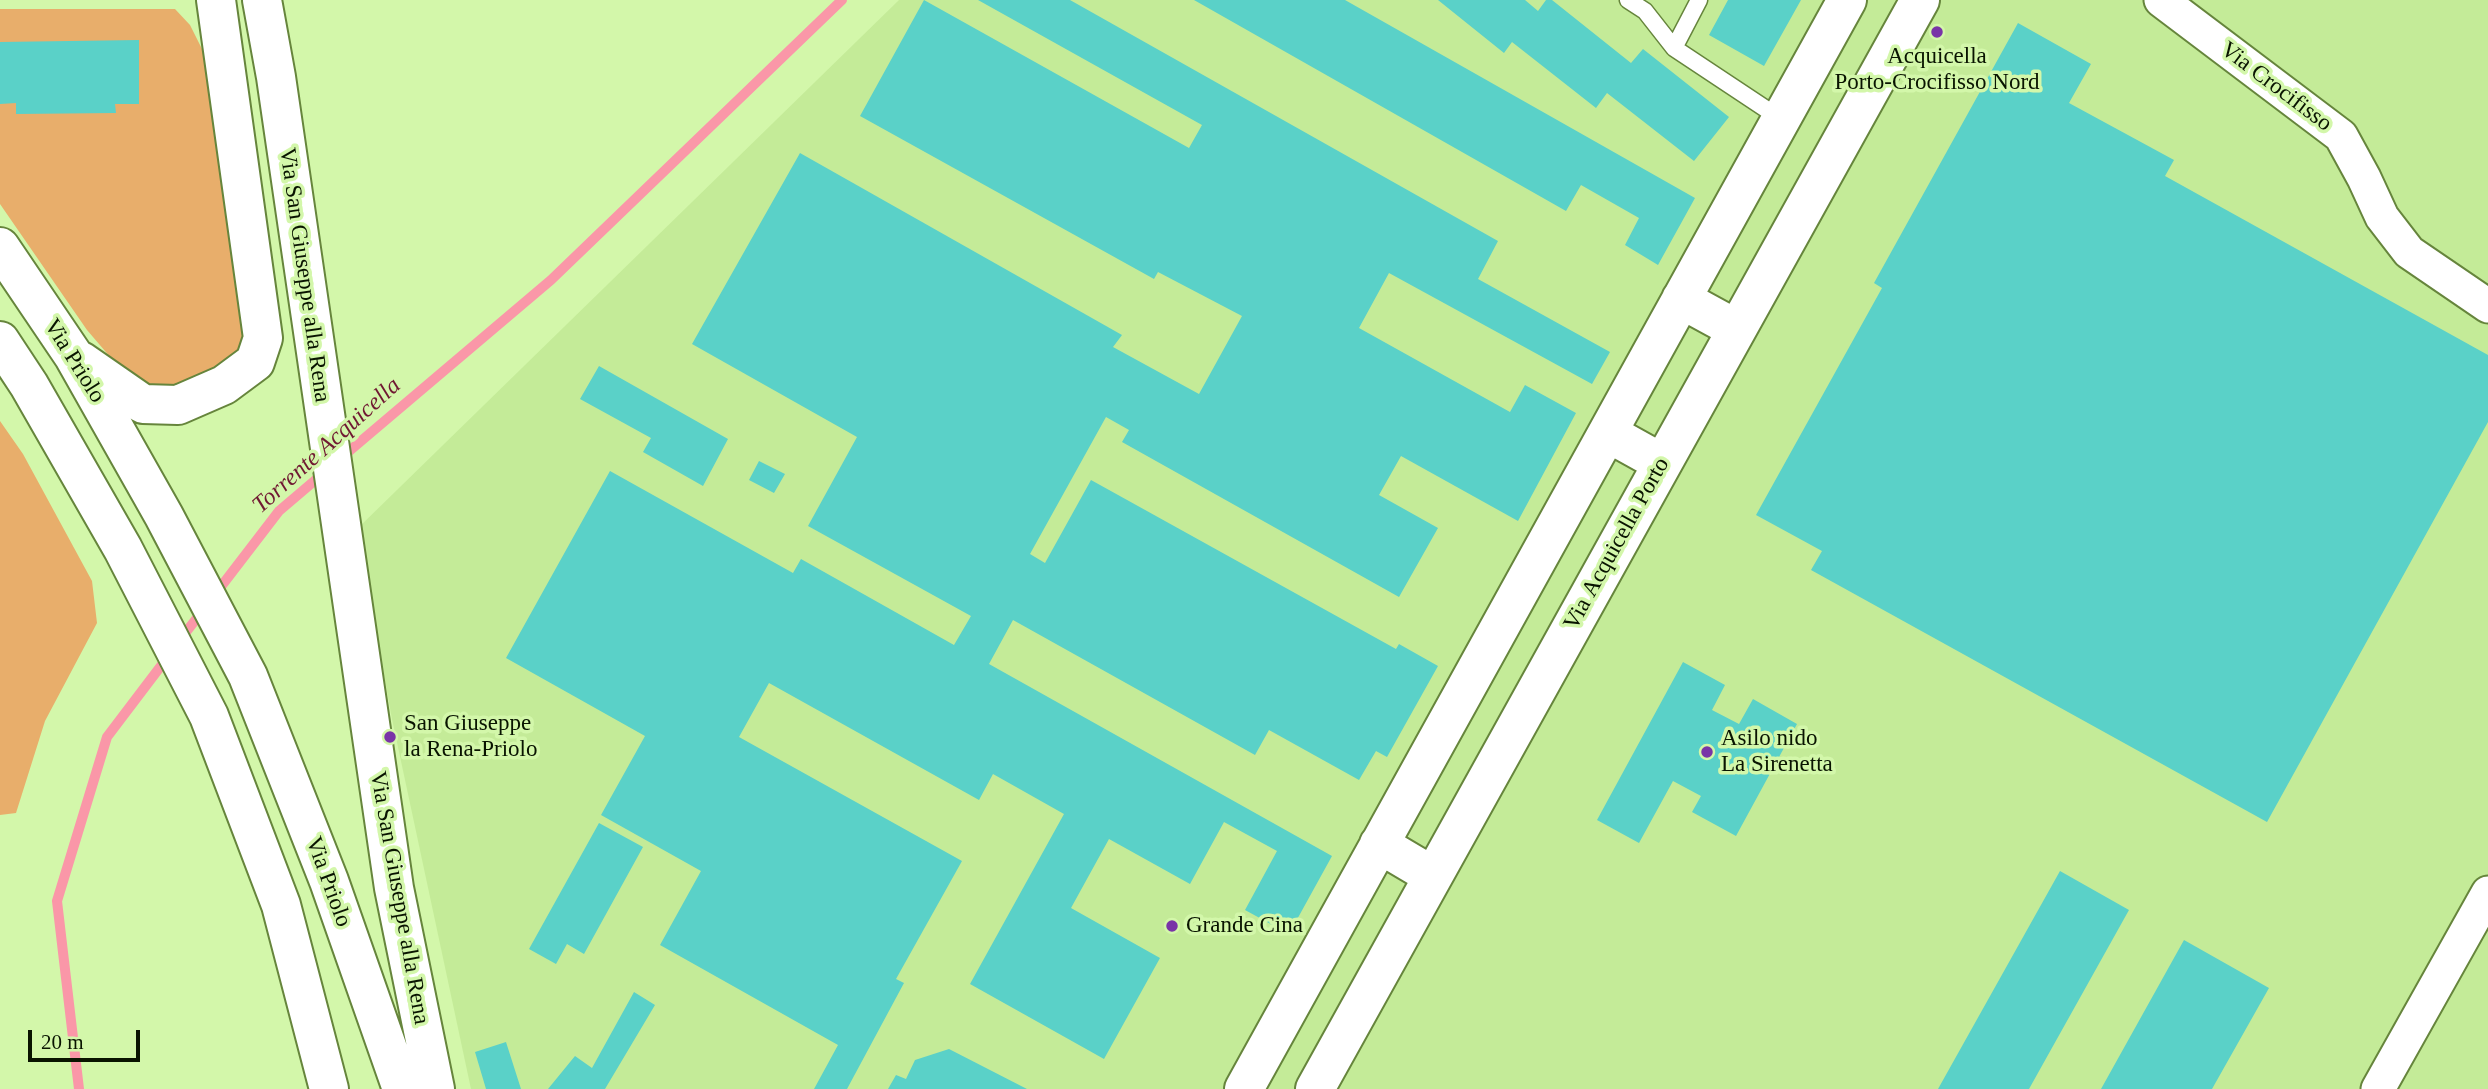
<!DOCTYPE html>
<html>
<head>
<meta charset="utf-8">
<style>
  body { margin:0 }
  #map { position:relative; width:2488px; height:1089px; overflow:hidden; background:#d3f7aa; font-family:"Times New Roman",serif }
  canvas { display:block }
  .scale { position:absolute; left:28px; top:1030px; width:112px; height:32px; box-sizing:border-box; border:4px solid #091400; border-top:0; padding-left:9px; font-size:21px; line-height:24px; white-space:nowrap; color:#091400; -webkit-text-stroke:5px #d3f7aa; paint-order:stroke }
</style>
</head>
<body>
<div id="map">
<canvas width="2488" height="1089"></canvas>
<div class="scale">20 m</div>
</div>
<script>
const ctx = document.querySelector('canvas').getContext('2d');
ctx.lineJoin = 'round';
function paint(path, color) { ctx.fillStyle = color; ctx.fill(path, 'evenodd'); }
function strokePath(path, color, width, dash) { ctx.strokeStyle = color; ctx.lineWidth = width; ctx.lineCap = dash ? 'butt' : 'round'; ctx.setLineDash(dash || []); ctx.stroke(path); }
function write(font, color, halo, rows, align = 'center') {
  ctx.font = font + ' "Times New Roman",serif'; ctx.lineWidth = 7; ctx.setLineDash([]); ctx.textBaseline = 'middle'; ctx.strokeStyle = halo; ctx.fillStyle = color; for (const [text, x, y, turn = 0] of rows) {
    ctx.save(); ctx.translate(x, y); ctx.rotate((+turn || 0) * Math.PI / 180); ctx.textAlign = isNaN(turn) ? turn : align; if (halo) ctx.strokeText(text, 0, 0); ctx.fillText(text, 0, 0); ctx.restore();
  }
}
paint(new Path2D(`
  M899,0h1589v1089h-2017l-79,-370 -35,-190z`), '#c4eb98');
paint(new Path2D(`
  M0,9h175l15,16 16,32 37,276 -3,15 -6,13 -39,26 -40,2 -38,-24 -30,-35 -87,-126z
  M0,421l23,33 69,127 5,42 -52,98 -29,92 -16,2z`), '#e8ae6b');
strokePath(new Path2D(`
  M341,458l210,-178 291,-280
  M213,597l66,-86 47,-40
  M179,641l25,-32
  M79,1089l-22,-188 50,-164 63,-83`), '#fa97a8', 10);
paint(new Path2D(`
  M924,0l265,148 13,-23 -224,-125h92l428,241 -20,38 132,73 -18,32 -203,-111 -30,55 151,84 15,-27 51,28 -58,108 -117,-65 -22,39 59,33 -39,69 -277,-155 7,-12 -23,-13 -76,137 15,9 46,-83 305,169 3,-5 39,22 -51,91 -11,-6 -17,29 -90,-50 -14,25 -242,-135 -24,44 343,192 -43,78 -44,-24 32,-59 -53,-29 -34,62 -81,-45 -38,69 89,50 -56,101 -134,-75 94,-170 -71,-40 -14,26 -210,-117 -30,54 223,124 -66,118 8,4 -57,106h-33l24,-44 -178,-100 41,-74 -100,-56 44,-79 -139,-78 104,-187 183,102 8,-14 153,86 17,-29 -163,-90 49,-89 -165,-93 108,-191 322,182 -9,12 86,47 43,-78 -84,-44 -4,7 -294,-163z
  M1194,0h151l350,198 -37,67 -33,-20 14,-27 -58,-33 -15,26z
  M1438,0h87l13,11 8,-11h6l79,63 12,-14 86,68 -35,44 -87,-68 -11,15 -84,-66 -8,11z
  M1728,0h73l-37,66 -55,-31z
  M2018,23l73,41 -22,39 105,57 -9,16 323,179v67l-221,400 -456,-252 11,-19 -66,-36 126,-227 -8,-5z
  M139,40v64h-24l1,9 -100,1v-11l-16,1v-62z
  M599,366l129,73 -25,47 -60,-34 8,-14 -71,-39z
  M759,461l26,13 -11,19 -25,-13z
  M1683,662l42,23 -13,25 27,14 14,-25 44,25 -61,112 -44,-24 9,-16 -28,-15 -34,62 -42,-23z
  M599,823l44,24 -59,107 -17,-10 -11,20 -27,-15z
  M2060,871l69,39 -100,179h-91z
  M2184,940l85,48 -57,101h-111z
  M634,992l21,13 -50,84h-57l27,-33 17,12z
  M506,1042l15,47h-35l-11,-37z
  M949,1049l78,40h-139l8,-14 10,4 9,-19z`), '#5ad1c8');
const service = new Path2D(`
  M1628,0l17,11 29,37 107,71
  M1674,48l25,-48`);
const minor = new Path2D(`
  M2161,0l180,136 23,42 18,39 27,35 79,54
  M2378,1089l110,-196`);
const secondary = new Path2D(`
  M1681,299l55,30
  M1608,433l54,30
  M1379,844l54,32
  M1244,1089l603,-1089
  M1315,1089l605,-1089`);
const primary = new Path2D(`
  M262,0l14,77 118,811 41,201
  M0,247l73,108 91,161 84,160 81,205 73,208
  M0,341l29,44 94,164 86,167 72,189 48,184
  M81,361l62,43 35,1 46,-20 31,-23 8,-24 -47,-338`);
strokePath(service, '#66853c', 19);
strokePath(minor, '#66853c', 37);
strokePath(secondary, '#66853c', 42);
strokePath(primary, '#66853c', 42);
strokePath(service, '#fff', 16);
strokePath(minor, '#fff', 33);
strokePath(secondary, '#fff', 38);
strokePath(primary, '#fff', 38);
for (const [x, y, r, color] of [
  [1937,32,7,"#7934a7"],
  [390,737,7,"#7934a7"],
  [1707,752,7,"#7934a7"],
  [1172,926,7,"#7934a7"]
]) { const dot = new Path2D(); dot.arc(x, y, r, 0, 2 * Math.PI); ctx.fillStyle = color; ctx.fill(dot); strokePath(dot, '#d3f7aa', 2.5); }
write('23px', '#091400', '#d3f7aa', [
  ["Acquicella",1937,57,"center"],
  ["Porto-Crocifisso Nord",1937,83,"center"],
  ["San Giuseppe",404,724],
  ["la Rena-Priolo",404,750],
  ["Asilo nido",1721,739],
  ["La Sirenetta",1721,765],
  ["Grande Cina",1186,926]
], 'left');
write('23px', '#091400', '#d3f7aa', [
  ["Via Crocifisso",2276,87,37],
  ["Via San Giuseppe alla Rena",304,275,82],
  ["Via Priolo",74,361,58],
  ["Via Acquicella Porto",1617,544,-61],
  ["Via Priolo",328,882,70],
  ["Via San Giuseppe alla Rena",399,898,80]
]);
write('italic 24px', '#701932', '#d3f7aa', [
  ["Torrente Acquicella",327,446,-42]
]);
</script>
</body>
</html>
